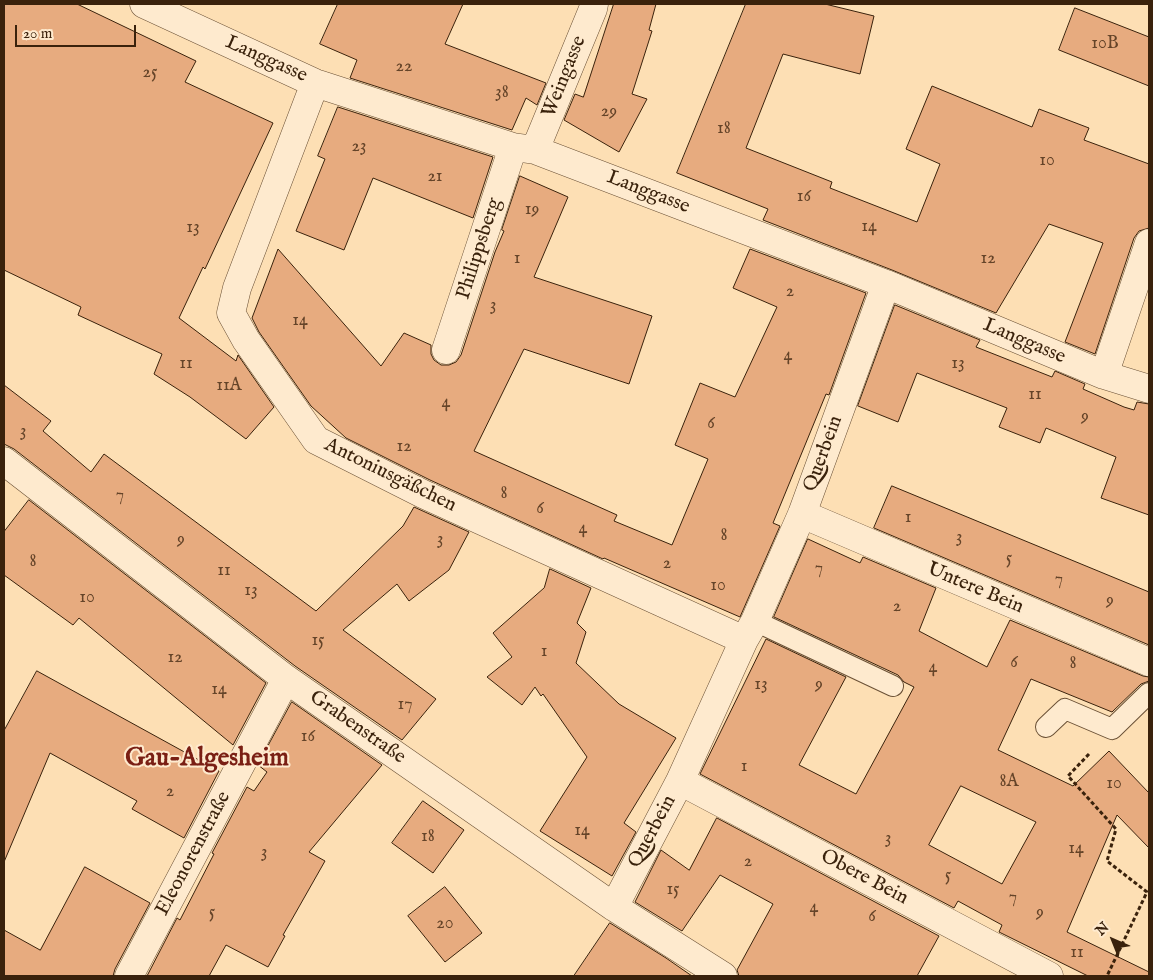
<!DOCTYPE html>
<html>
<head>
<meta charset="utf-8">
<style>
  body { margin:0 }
  #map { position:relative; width:1153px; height:980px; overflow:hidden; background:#fddfb4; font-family:"IM FELL English",serif }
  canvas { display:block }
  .frame { position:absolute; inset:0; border:5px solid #3a220c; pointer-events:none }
  .north { position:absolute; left:1088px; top:915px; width:50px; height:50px; -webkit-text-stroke:4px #feeace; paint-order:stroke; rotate:316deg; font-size:14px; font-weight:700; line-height:20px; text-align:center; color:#3a220c }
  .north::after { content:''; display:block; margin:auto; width:18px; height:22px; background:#3a220c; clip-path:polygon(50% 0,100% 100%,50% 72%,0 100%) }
  .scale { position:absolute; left:15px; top:25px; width:121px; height:22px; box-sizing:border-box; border:2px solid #3a220c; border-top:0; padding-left:6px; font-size:15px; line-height:18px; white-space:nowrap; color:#3a220c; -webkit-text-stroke:4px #feeace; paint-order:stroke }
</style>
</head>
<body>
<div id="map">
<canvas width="1153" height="980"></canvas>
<div class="frame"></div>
<div class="north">N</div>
<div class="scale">20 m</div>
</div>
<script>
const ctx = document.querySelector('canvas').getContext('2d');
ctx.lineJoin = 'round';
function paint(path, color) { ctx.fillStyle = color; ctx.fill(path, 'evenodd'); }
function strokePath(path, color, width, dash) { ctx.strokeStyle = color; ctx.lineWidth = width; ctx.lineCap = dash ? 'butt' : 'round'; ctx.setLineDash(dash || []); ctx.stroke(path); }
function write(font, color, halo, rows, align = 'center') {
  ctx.font = font + ' "IM FELL English",serif'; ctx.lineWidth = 4; ctx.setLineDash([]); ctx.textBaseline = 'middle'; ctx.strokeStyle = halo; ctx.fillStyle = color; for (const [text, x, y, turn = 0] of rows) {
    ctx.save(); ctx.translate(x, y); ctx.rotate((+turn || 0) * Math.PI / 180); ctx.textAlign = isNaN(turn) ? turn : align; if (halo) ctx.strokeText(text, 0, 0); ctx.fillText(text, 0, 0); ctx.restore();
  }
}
const building = new Path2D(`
  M4,4h73l119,57 -11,21 88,41 -68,146 -2,-2 -24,51 57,43 2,-6 36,52 -28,32 -56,-42 -36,-23 8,-20 -84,-39 3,-8 -77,-37z
  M338,4h125l-18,40 101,39 -9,22 -11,-7 -14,32 -162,-52 7,-18 -37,-16z
  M614,4h42l-7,26 3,1 -20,63 15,5 -28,53 -55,-32 11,-26 8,3z
  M746,4h79l49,12 -14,58 -77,-20 -37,94 86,34 -2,6 87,34 23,-58 -34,-15 26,-63 100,41 7,-18 50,19 -5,12 65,24v64l-10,3 -5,7 -39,116 -30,-12 38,-99 -54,-19 -53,89 -104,-43 -129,-50 5,-11 -91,-36z
  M1075,8l74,29v49l-90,-36z
  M338,107l155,50 -20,61 -100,-40 -29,72 -48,-19 29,-72 -7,-3z
  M520,176l48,21 -34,80 118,39 -23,68 -105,-35 -50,102 143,64 -3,6 58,24 36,-86 -33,-14 25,-62 35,14 42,-90 -44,-19 17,-39 116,44 -37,102 -3,-1 -53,129 7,3 -40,91 -136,-59 -1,1 -173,-79 -84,-42 -35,-32 -52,-74 -7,-14 26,-69 103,117 23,-33 27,12v9l3,6 7,5h8l7,-3 5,-7 34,-103 9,-21 -2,-1z
  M895,305l85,35 -4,7 76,30 3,-6 30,13 -2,5 41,18 10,3 3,-8 12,2v111l-48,-17 15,-41 -70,-29 -6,15 -41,-16 8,-19 -90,-35 -19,49 -40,-16z
  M4,385l47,36 -8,10 48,41 13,-18 212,157 87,-85 11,-19 55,25 -20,38 -40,31 -12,-17 -54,46 93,69 -34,41 -107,-74 -281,-217 -10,-5z
  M892,486l257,106v53l-275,-117z
  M29,500l237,183 -33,62 -154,-127 -6,7 -69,-50v-43z
  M808,539l52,24 3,-6 73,31 -17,43 68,36 23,-47 133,56 6,1v4l-8,3 -29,28 -81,-33 -33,71 75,36 36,-35 40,42v55l-32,-33 -50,117 82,40v4h-61l-89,-44 3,-7 -44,-24 -4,7 -254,-134 66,-135 80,38 -47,88 57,29 58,-107 -10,-5 -6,-7 -124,-58zM961,786l75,36 -34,62 -73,-39z
  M550,569l41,19 -14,35 9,9 -10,31 43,41 57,34 -52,85 12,9 -24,44 -72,-45 47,-74 -44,-63 -2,2 -6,-9 -13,18 -35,-28 25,-20 -19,-24 51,-45z
  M37,671l182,100 -35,67 -52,-29 5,-8 -87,-48 -46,109v-131z
  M292,702l90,63 -73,87 16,9 -42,74 2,1 -17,31 -42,-22 -17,31h-62l30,-58 3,2 34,-66 -2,-1 35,-66 7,4 13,-19 -9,-7z
  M423,801l41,29 -31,43 -41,-30z
  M717,818l222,118 -22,40h-178l-2,-6 36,-66 -53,-29 -38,56 -47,-29 26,-52 28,20z
  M85,867l65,36 -35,66 -2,7h-109v-46l36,20z
  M445,887l37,46 -37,29 -37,-46z
  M610,923l56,35 26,18h-118z`);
paint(building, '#e7ab7f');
strokePath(building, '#3a220c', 1);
const lane = new Path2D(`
  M755,621l138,65
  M1046,727l19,-18 47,20 37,-36`);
const street = new Path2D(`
  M144,4l171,79 198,64 22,3 351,134 218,91 45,14
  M315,83l-78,205 -6,25 15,27 70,100 107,54 321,146
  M535,150l58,-141 1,-5
  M446,350l67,-203
  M1104,375l45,-132
  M4,461l282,218 328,228 109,69
  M802,514l347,148
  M680,781l369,195
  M614,907l66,-126 64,-141 11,-19 47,-107 84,-230
  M129,976l157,-297`);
strokePath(lane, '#6b5136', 22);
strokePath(street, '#6b5136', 29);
strokePath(new Path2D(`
  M1089,754l-21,22 48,53 -9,32 40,31 -40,84`), '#3a220c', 3, [4, 2.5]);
strokePath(lane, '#feeace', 20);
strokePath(street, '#feeace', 28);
write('18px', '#654429', null, [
  ["10B",1105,44],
  ["22",404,67],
  ["25",150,73],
  ["38",502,93],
  ["29",609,112],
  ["18",724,129],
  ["23",359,147],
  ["10",1047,161],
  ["21",435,177],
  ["16",804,197],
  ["19",532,210],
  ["14",869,227],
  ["13",193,228],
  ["1",517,259],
  ["12",988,259],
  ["2",790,292],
  ["3",493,306],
  ["14",300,321],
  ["4",788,356],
  ["11",186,364],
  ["13",958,364],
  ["11A",229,386],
  ["11",1035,395],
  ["4",446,403],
  ["9",1085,417],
  ["6",711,424],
  ["3",23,432],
  ["12",404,447],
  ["8",504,494],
  ["7",120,496],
  ["6",540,509],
  ["1",908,518],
  ["4",583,529],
  ["8",724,536],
  ["3",959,538],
  ["9",181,540],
  ["3",440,540],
  ["5",1009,559],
  ["8",33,562],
  ["2",667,564],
  ["7",819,569],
  ["11",224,571],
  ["7",1059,580],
  ["10",718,586],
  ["13",251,591],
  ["10",87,598],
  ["9",1110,601],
  ["2",897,607],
  ["15",318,641],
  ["1",544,652],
  ["12",175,658],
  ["6",1014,663],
  ["8",1073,664],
  ["4",933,668],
  ["13",761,685],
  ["9",819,685],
  ["14",219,690],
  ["17",405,705],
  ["16",308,737],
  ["1",744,767],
  ["8A",1009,782],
  ["10",1114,784],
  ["2",170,792],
  ["14",582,831],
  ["18",428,837],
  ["3",888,839],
  ["14",1076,849],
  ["3",264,853],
  ["2",748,862],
  ["5",948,876],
  ["15",673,890],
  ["7",1013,898],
  ["4",814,908],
  ["5",212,913],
  ["9",1040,913],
  ["6",872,917],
  ["20",445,924],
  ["11",1077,953]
]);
write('20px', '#3a220c', '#feeace', [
  ["Langgasse",266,60,24],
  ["Weingasse",565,77,-68],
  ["Langgasse",648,193,21],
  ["Philippsberg",480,249,-72],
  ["Langgasse",1024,342,23],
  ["Querbein",824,454,-70],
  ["Antoniusgäßchen",390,476,26],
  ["Untere Bein",975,589,23],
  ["Grabenstraße",357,728,35],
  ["Querbein",653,832,-62],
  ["Eleonorenstraße",194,854,-62],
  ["Obere Bein",864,878,28]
]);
write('bold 25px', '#7a1f14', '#feeace', [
  ["Gau-Algesheim",207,760]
]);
</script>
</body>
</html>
